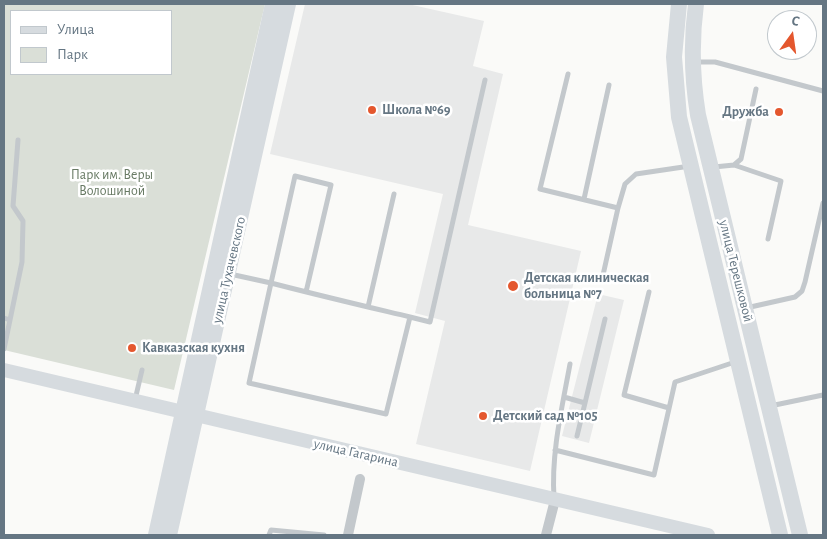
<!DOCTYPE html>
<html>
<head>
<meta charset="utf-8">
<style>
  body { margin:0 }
  #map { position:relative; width:827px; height:539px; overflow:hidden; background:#fafaf8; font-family:"Alegreya Sans",sans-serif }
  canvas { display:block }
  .frame { position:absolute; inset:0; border:5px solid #657683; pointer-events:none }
  .legend { position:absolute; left:10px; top:10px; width:162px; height:65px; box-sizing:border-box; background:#fff; border:1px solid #c1c8cd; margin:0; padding:6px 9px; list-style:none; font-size:15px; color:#657683 }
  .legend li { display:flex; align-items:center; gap:10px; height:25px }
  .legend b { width:25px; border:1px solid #c1c8cd }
  .north { position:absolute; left:767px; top:10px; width:50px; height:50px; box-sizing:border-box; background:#fff; border:1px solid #c1c8cd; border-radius:50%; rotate:14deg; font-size:14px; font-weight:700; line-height:20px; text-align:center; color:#657683 }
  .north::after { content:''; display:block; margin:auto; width:18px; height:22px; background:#e4572e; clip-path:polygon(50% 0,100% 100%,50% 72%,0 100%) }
</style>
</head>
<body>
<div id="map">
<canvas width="827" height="539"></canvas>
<div class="frame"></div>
<ul class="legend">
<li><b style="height:6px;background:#d6dbdf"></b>Улица</li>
<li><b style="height:14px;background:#dadfd7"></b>Парк</li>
</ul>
<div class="north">С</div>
</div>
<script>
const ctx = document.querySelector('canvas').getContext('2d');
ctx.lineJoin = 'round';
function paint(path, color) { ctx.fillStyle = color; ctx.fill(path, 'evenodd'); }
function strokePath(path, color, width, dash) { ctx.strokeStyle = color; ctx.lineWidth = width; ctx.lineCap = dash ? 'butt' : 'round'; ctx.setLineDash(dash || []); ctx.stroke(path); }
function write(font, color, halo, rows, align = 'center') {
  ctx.font = font + ' "Alegreya Sans",sans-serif'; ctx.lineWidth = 5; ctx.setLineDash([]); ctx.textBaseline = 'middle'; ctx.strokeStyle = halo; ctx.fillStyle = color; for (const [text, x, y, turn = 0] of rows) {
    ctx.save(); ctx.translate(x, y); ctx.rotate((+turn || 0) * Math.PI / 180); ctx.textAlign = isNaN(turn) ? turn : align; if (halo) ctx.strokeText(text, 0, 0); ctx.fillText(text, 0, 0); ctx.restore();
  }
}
paint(new Path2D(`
  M305,4h103l76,17 -11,45 30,8 -35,151 113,26 -51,220 -114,-27 29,-123 -30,-8 28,-119 -173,-40z
  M598,294l26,6 -35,143 -27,-7z`), '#e8e9e9');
paint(new Path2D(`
  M4,4h261l-91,386 -170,-40zM11,11h160v63h-160z`), '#dadfd7');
strokePath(new Path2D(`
  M696,62h19l108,29
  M568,74l-28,115 78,19 -15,67
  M734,165l7,-6 15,-70
  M714,167l20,-2 47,16 -13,58
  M584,199l25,-114
  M618,208l7,-24 11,-10 54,-8
  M230,274l41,9 -22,100 137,31 24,-97c-46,-11 -93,-22 -139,-34l24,-107 36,9 -25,107
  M649,292l-25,103 45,13
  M368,307l26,-113
  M746,308l49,-11 7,-6 3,-9 18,-79
  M410,317l20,5 55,-242
  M4,318l6,2 -6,29
  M10,320l12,-58 1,-41 -10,-15 5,-66
  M564,397l21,6 20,-84
  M135,400l7,-30
  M770,406l53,-11
  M577,436l8,-33
  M555,450l99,25 21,-93 60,-20
  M554,498c-3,-45 8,-90 16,-134
  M269,535l2,-5 53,5`), '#c3c8cc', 5);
strokePath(new Path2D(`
  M348,535l12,-56
  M546,535l9,-35`), '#c3c8cc', 10);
strokePath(new Path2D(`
  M4,370l704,165`), '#d6dbdf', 14);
strokePath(new Path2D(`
  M679,4l-5,53 5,60 101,418
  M696,4c-5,37 -4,74 2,111l102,420
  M156,535l117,-531
  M169,535l119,-531`), '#d6dbdf', 16);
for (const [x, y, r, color] of [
  [372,110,5,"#e4572e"],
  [779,112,5,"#e4572e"],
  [513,286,6,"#e4572e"],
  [132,348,5,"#e4572e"],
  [483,416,5,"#e4572e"]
]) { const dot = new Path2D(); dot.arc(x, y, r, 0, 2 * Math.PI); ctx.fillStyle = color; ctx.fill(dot); strokePath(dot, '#fff', 2); }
write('bold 14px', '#657683', '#fff', [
  ["Школа №69",382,110],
  ["Дружба",769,112,"right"],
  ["Детская клиническая",524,278],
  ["больница №7",524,294],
  ["Кавказская кухня",142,348],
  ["Детский сад №105",493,416]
], 'left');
write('14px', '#687a64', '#fff', [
  ["Парк им. Веры",112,175],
  ["Волошиной",112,191]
]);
write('14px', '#657683', '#fff', [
  ["улица Тухачевского",229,270,-77],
  ["улица Терешковой",736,271,76],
  ["улица Гагарина",356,453,13]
]);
</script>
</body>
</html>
